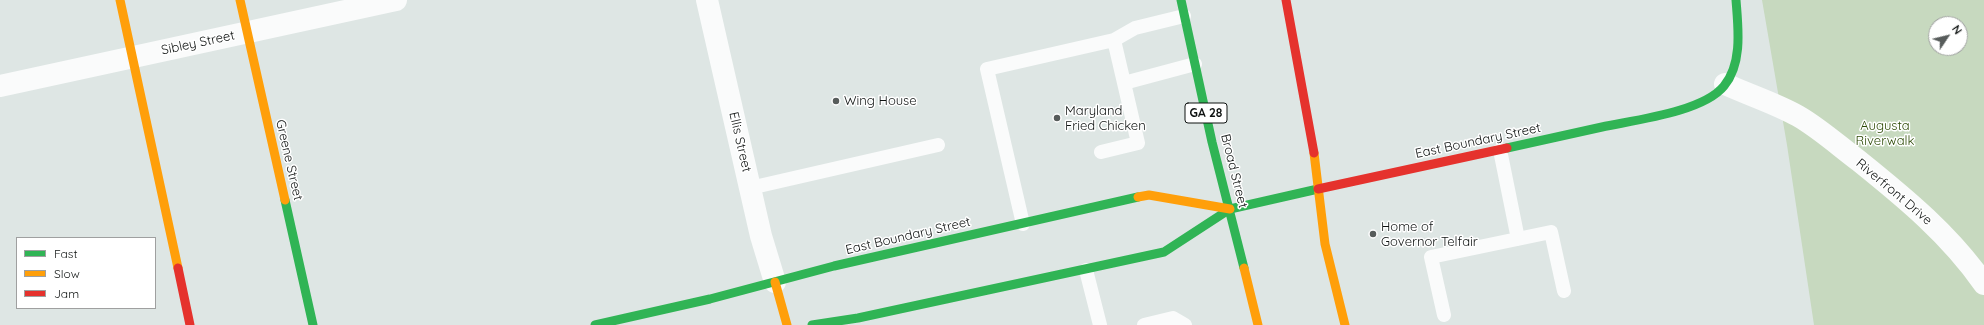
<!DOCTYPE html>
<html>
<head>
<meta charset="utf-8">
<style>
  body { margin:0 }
  #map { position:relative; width:1984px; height:325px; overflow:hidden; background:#dee6e4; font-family:Quicksand,sans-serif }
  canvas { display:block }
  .legend { position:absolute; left:16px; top:237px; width:140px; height:72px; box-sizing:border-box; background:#fff; border:1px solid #9fa0a0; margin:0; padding:5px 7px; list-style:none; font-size:12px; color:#0e1211 }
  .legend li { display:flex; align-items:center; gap:8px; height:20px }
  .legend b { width:20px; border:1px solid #9fa0a0 }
  .north { position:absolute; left:1928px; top:16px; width:40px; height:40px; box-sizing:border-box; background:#fff; border:1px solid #9fa0a0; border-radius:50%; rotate:55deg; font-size:11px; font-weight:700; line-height:16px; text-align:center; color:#0e1211 }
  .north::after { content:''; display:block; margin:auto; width:14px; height:18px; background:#575c5b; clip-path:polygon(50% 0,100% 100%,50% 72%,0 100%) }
</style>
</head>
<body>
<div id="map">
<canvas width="1984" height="325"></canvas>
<ul class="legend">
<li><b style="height:5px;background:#30b455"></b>Fast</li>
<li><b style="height:5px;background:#ff9f0a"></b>Slow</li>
<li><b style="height:5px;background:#e5322d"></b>Jam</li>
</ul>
<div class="north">N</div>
</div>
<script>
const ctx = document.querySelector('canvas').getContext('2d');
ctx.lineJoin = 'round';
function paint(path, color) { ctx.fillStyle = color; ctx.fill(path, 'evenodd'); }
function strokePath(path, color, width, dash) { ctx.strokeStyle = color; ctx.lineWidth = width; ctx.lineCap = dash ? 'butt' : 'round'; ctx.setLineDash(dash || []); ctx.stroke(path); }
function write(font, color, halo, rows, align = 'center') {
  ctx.font = font + ' Quicksand,sans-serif'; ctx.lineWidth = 3; ctx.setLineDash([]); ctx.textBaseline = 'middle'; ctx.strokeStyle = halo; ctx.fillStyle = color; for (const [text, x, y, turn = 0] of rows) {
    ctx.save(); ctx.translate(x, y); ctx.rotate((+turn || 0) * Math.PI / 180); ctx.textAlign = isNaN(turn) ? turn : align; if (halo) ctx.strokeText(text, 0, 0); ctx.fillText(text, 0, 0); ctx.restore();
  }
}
paint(new Path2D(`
  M1762,0h222v325h-170l-27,-180zM1936,24h24v24h-24z`), '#c7d9bf');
strokePath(new Path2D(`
  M1114,40l21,-12 49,-12
  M1124,83l71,-19
  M1500,150l18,89
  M750,188l188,-43
  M1023,224l-36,-155 127,-29 24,103 -37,9
  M1086,270l14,55
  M1444,315l-13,-58 120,-25 13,59
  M1144,325l29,-7 12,7`), '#fafbfb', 14);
strokePath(new Path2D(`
  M707,0l54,236 14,46
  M1725,84c24,11 50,19 73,32 21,12 41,30 61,45 46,37 91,74 125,123
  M0,86l396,-86`), '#fafbfb', 22);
strokePath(new Path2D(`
  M1181,0l31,142 32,126
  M1507,148c32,-7 64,-14 95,-21 33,-7 101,-15 122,-41 19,-23 14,-59 12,-86
  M285,200l28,125
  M595,325l115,-26 124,-33 304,-69
  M812,325l46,-7 306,-66 66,-43 88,-20`), '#30b455', 9);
strokePath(new Path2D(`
  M120,0l58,268
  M240,0l45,200
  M1314,153l11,91 20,81
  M1138,197l11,-2 81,14
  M1244,268l14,57
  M775,282l12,43`), '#ff9f0a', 9);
strokePath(new Path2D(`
  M1286,0l28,153
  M1318,189l189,-41
  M178,268l12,57`), '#e5322d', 9);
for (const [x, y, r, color] of [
  [836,101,4,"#575c5b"],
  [1057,118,4,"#575c5b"],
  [1373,234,4,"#575c5b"]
]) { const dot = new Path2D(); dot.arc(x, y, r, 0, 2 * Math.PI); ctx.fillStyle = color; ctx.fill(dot); strokePath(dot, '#fff', 1.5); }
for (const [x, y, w] of [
  [1206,113,42]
]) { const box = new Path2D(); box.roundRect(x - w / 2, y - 10, w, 20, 3); ctx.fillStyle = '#fff'; ctx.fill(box); strokePath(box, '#0e1211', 1); }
write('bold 12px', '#0e1211', null, [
  ["GA 28",1206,113]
]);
write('13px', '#0e1211', '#fff', [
  ["Sibley Street",198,43,-12],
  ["East Boundary Street",1478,141,-12],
  ["Ellis Street",740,142,77],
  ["Greene Street",289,160,77],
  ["Broad Street",1234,171,76],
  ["Riverfront Drive",1894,192,40],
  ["East Boundary Street",908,236,-13]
]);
write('13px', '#0e1211', '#fff', [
  ["Wing House",844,101],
  ["Maryland",1065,111],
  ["Fried Chicken",1065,126],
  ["Home of",1381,227],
  ["Governor Telfair",1381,242]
], 'left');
write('13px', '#2c4905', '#fff', [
  ["Augusta",1885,126],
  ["Riverwalk",1885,141]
]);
</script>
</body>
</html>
